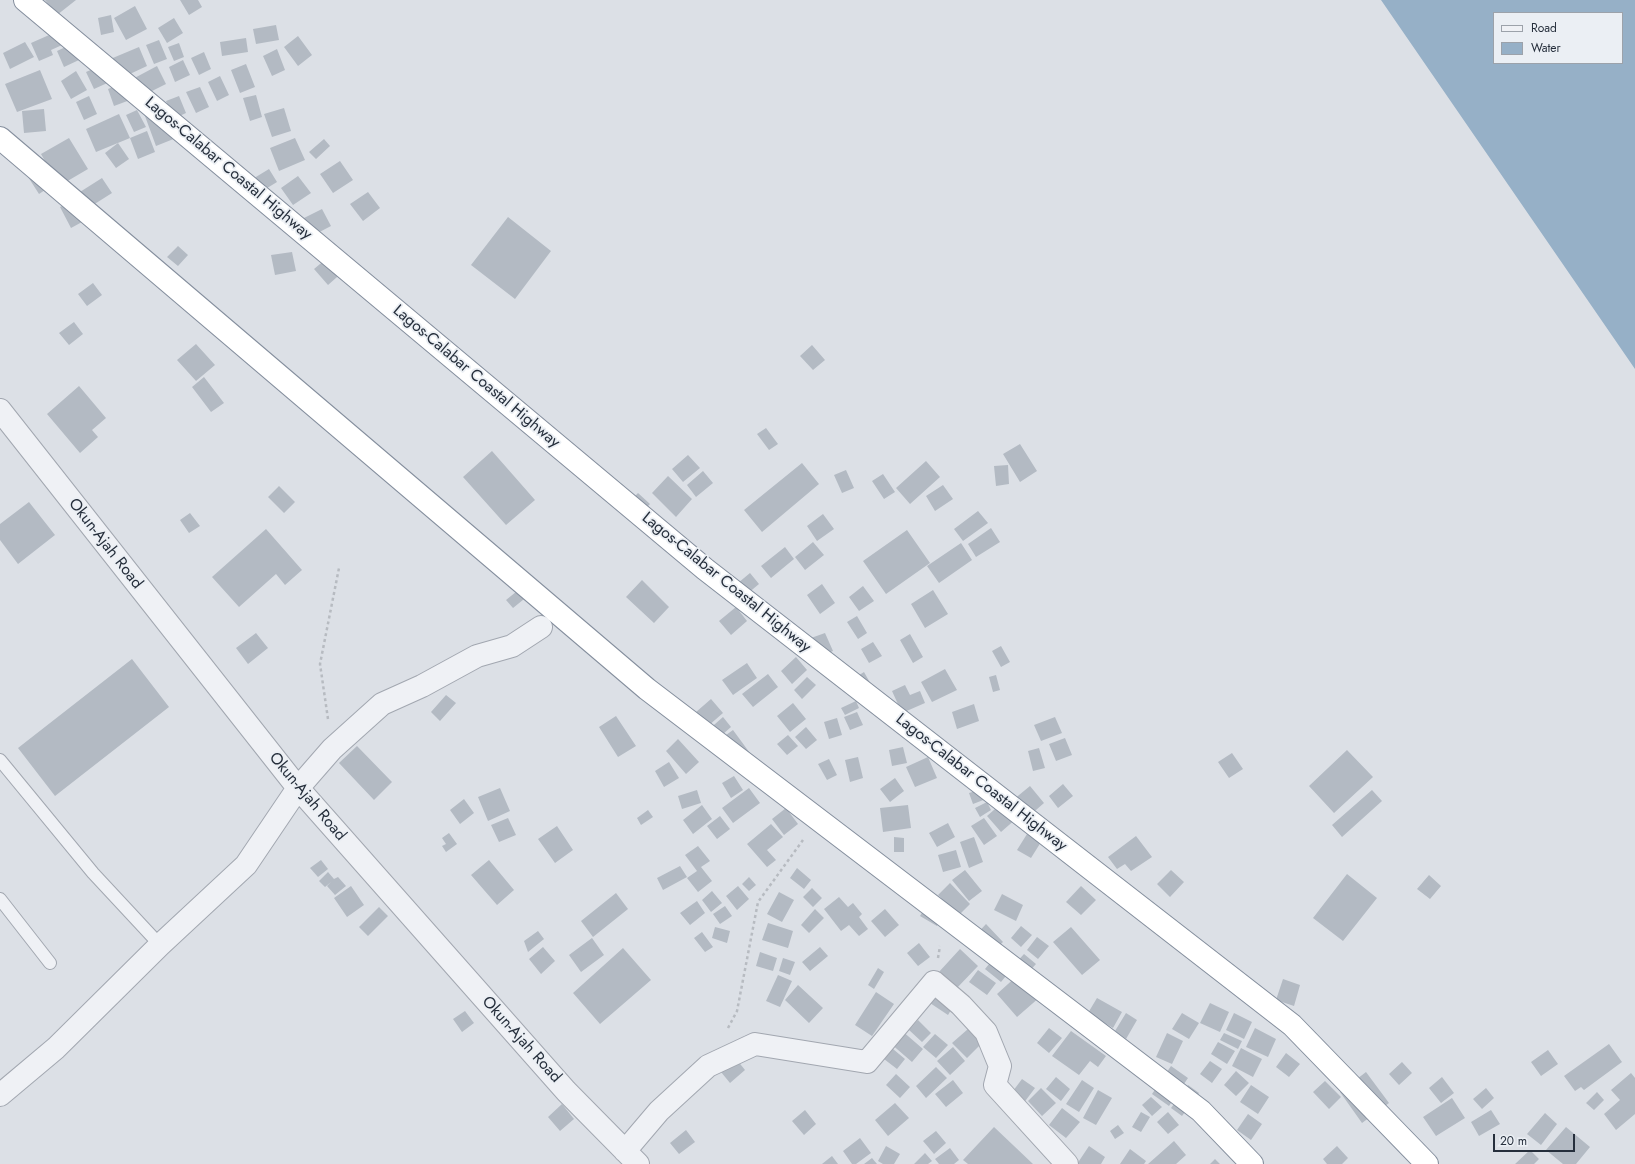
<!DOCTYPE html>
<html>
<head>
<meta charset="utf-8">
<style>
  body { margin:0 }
  #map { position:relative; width:1635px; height:1164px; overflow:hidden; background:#dce0e6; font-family:Jost,sans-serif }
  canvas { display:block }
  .legend { position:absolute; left:1493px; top:12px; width:130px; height:52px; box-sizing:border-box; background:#ebeff4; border:1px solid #9ca2aa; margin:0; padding:5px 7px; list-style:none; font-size:12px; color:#262f3c }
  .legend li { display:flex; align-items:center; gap:8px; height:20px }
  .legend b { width:20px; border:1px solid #9ca2aa }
  .scale { position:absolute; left:1493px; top:1134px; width:82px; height:18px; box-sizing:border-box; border:2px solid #262f3c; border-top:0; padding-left:5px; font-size:12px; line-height:14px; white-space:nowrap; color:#262f3c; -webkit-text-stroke:3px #ebeff4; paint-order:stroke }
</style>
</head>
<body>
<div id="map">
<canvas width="1635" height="1164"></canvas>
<ul class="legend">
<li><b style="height:5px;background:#eff1f5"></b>Road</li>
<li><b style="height:11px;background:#96b0c7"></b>Water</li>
</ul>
<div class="scale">20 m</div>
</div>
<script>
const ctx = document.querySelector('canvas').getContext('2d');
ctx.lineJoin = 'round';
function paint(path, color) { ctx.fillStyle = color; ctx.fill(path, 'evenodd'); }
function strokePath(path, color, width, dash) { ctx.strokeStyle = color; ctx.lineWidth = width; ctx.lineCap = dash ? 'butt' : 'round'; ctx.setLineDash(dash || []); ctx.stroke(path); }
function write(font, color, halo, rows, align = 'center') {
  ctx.font = font + ' Jost,sans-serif'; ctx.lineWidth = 3.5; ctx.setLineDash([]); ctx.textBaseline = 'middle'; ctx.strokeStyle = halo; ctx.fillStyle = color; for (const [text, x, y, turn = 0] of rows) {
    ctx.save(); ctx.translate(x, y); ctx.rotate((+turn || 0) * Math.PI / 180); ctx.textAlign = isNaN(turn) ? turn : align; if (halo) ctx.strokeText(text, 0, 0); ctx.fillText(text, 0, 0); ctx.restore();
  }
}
paint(new Path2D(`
  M1381,0h254v369zM1494,13h128v50h-128z`), '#96b0c7');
paint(new Path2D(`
  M45,0h31l-19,15z
  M180,0h18l4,7 -13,8z
  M135,6l12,23 -21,11 -12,-22z
  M111,15l3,17 -13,3 -3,-17z
  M174,18l9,15 -16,10 -9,-15z
  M276,25l3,15 -23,4 -3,-15z
  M65,28l6,13 -20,9 2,5 -14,6 -8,-18z
  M298,36l14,19 -14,11 -14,-19z
  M246,38l2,14 -26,4 -2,-14z
  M159,40l8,19 -13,5 -8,-19z
  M25,42l9,15 -24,12 -7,-16z
  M179,43l5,14 -10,4 -6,-14z
  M72,44l7,16 -15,7 -7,-16z
  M139,47l8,19 -30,14 -9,-20z
  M277,49l8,21 -13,6 -9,-20z
  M204,52l7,17 -12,6 -8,-17z
  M183,60l7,15 -15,7 -6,-15z
  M106,63l8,17 -20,9 -8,-17z
  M246,64l9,23 -15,6 -9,-23z
  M157,66l9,18 -30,15 -9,-17z
  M40,70l12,29 -35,13 -12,-28z
  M76,71l11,19 -16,9 -10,-18z
  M220,76l9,19 -12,6 -9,-19z
  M123,83l7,17 -16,6 -6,-17z
  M200,87l9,20 -13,6 -10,-21z
  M256,95l6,22 -12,4 -7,-23z
  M89,96l8,18 -13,6 -8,-18z
  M179,96l7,17 -13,6 -7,-18z
  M142,108l34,30 -20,8z
  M284,108l7,23 -19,6 -8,-23z
  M44,109l2,22 -22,2 -2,-22z
  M137,110l9,17 -12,5 -8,-17z
  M119,114l11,24 -34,14 -10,-23z
  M147,131l8,21 -17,7 -8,-21z
  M69,138l19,31 -29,17 -18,-32z
  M295,138l10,22 -26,11 -9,-23z
  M324,139l6,7 -14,13 -7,-7z
  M118,143l11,16 -13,9 -11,-15z
  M340,161l13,19 -20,13 -13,-19z
  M23,169l28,17 -12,8z
  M269,169l8,13 -18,11 -8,-13z
  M298,176l13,17 -18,12 -12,-17z
  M102,178l10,15 -30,19 -10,-15z
  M368,192l12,16 -17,13 -13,-17z
  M70,202l12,20 -11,6 -11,-21z
  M322,209l9,17 -23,12 -10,-17z
  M508,217l43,34 -36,48 -44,-34z
  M178,246l10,9 -10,11 -11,-9z
  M292,252l4,19 -21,4 -4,-20z
  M332,254l13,16 -17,15 -14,-16z
  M93,283l9,12 -15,11 -9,-12z
  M74,322l9,12 -14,11 -10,-12z
  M196,344l19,21 -19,16 -19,-21z
  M812,345l13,15 -12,10 -13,-14z
  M204,377l20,26 -13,9 -19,-25z
  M79,386l27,32 -14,12 6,7 -18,16 -33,-39z
  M766,428l12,16 -9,6 -12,-16z
  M1020,444l17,27 -17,11 -17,-28z
  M492,451l43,49 -29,25 -43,-48z
  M688,455l12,13 -17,14 -11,-13z
  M926,461l14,16 -30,27 -14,-16z
  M802,463l17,21 -57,48 -18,-22z
  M1008,465l1,19 -13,2 -2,-20z
  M846,470l8,18 -12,5 -8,-18z
  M703,471l10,12 -17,14 -9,-12z
  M883,474l12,18 -11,7 -12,-18z
  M668,476l24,23 -16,18 -24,-24z
  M943,485l10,14 -18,12 -9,-15z
  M279,486l16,16 -11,11 -16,-16z
  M638,493l12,11 -15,16 -12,-11z
  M29,502l26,33 -37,29 -18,-24v-16z
  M978,511l10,12 -25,18 -9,-12z
  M190,513l10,13 -11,7 -9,-13z
  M823,514l11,15 -17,12 -10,-15z
  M991,528l9,14 -24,15 -8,-13z
  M266,529l36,41 -17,15 -9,-11 -37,33 -27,-30z
  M907,530l23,33 -44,31 -23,-33z
  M813,542l11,13 -19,15 -10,-13z
  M961,543l11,17 -33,23 -12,-17z
  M785,547l9,12 -23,19 -10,-12z
  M750,573l9,11 -12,10 -9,-11z
  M642,580l27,27 -15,16 -28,-26z
  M527,583l7,8 -21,17 -7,-8z
  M822,584l13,19 -15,11 -13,-19z
  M863,586l11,15 -15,10 -10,-14z
  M933,590l15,24 -23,14 -14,-24z
  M736,607l11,14 -16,14 -12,-14z
  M857,616l10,17 -9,6 -11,-17z
  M256,633l12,15 -20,16 -12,-16z
  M825,633l8,18 -14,6 -8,-19z
  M910,634l13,23 -10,6 -13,-23z
  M873,642l9,14 -13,7 -8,-14z
  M1001,646l9,16 -9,5 -9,-16z
  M796,657l11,13 -15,14 -11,-13z
  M132,659l37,48 -114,89 -37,-48z
  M747,663l10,15 -24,17 -11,-15z
  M945,669l12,21 -25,12 -11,-20z
  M864,672l9,16 -20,-9z
  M768,674l10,13 -25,20 -11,-13z
  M996,675l4,15 -7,2 -4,-15z
  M807,677l9,8 -14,14 -8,-9z
  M905,685l5,10 10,-4 5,12 -23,10 -10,-22z
  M446,695l10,8 -16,18 -9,-9z
  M711,699l12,14 -23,20 -12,-14z
  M856,701l3,7 -14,7 -4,-7z
  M793,703l13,16 -16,13 -13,-16z
  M974,704l5,17 -22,8 -5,-17z
  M857,712l6,13 -13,5 -6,-13z
  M616,716l20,30 -18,11 -19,-30z
  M723,717l8,10 -17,15 -8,-10z
  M1055,717l7,16 -21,8 -7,-16z
  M837,718l5,17 -13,4 -5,-17z
  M806,727l11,13 -11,9 -11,-12z
  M733,730l22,30 -36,-20z
  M788,735l10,11 -11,9 -10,-11z
  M1065,738l7,17 -16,6 -7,-17z
  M678,739l21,23 -13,12 -20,-23z
  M357,746l35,36 -18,18 -35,-37z
  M903,747l4,16 -15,3 -3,-16z
  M1039,748l6,20 -12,3 -5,-20z
  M1347,750l26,27 -39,36 -25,-27z
  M1232,753l11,16 -14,9 -11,-16z
  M858,757l5,21 -13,4 -5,-22z
  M928,757l9,21 -22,9 -9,-20z
  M829,759l8,16 -10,5 -9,-16z
  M669,762l10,16 -15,9 -9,-16z
  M734,776l9,14 -12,8 -9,-15z
  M895,778l9,13 -14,11 -10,-13z
  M1063,784l10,12 -15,12 -9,-12z
  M1030,786l14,17 -16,14 -15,-17z
  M500,788l10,23 -22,10 -10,-24z
  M749,788l11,15 -27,20 -11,-15z
  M983,789l3,10 -13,5 -4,-11z
  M697,790l4,13 -19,6 -4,-13z
  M1372,790l10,11 -40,36 -10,-12z
  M464,799l10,14 -14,11 -10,-14z
  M987,802l4,8 -11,7 -5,-9z
  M1003,802l14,16 -16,14 -14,-16z
  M702,805l10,14 -19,15 -10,-14z
  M908,805l3,23 -28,4 -3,-24z
  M786,808l12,16 -14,11 -12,-16z
  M648,810l5,7 -12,8 -4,-7z
  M720,816l10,13 -13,10 -10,-13z
  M508,818l8,17 -17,7 -8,-17z
  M984,818l13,18 -13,9 -13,-19z
  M948,823l7,14 -18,10 -8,-14z
  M771,824l12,13 -16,13 9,10 -9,7 -20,-23z
  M557,826l16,24 -18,13 -17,-24z
  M449,833l8,11 -11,8 -4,-6 4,-2 -4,-6z
  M1027,834l14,8 -10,16 -14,-8z
  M1136,836l16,21 -21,14 -6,-7 -8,5 -9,-12z
  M894,837l10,1v14h-10z
  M974,837l9,25 -14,6 -9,-26z
  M698,846l12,15 -9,6 11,14 -14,11 -11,-14 10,-7 -12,-16z
  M956,850l5,17 -18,5 -5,-17z
  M321,860l7,9 -10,8 -8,-9z
  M489,860l25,30 -17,15 -26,-30z
  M680,866l7,11 -24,13 -6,-12z
  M797,868l14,12 -7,9 -14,-11z
  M965,870l17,21 -13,10 -17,-21z
  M1171,870l13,12 -14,15 -13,-13z
  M328,872l6,7 4,-2 8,9 -11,9 -8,-9 4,-4 -6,5 -6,-6z
  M1347,874l30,24 -34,43 -30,-23z
  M1429,875l12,11 -11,13 -13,-10z
  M749,877l7,8 -7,6 -7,-7z
  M950,883l20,21 -11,11 -21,-20z
  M351,886l13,19 -17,12 -13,-19z
  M738,886l11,13 -12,11 -11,-14z
  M1081,886l15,14 -15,15 -15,-13z
  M812,888l10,10 -9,9 -10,-10z
  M712,891l10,12 -11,9 -9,-12z
  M779,892l15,8 -12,22 -15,-8z
  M616,893l12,16 -35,28 -12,-16z
  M1002,894l21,11 -7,16 -22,-11z
  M839,897l9,10 5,-4 9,11 -3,3 9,12 -9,7 -10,-11 -8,6 -17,-22z
  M930,900l17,11 -10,15 -17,-10z
  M697,901l8,12 -15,12 -10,-12z
  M725,906l7,10 -12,8 -7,-10z
  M379,907l9,9 -20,20 -9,-9z
  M815,909l9,9 -15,15 -8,-8z
  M885,909l14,16 -14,12 -14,-16z
  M768,923l25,8 -5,17 -26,-8z
  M986,924l17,18 -14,13 -16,-17z
  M1021,926l11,9 -11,12 -10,-9z
  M715,927l15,4 -3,12 -15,-5z
  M1071,927l29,33 -18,15 -29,-33z
  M538,931l6,8 -16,13 -4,-11z
  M702,932l11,15 -8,5 -11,-14z
  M1037,937l12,9 -11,13 -11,-9z
  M592,938l12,17 -23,17 -12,-17z
  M919,943l11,14 -12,9 -11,-13z
  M543,947l12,14 -14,13 -12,-15z
  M820,947l8,9 -18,15 -8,-9z
  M623,948l28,32 -51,44 -27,-31z
  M960,949l18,17 -22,23 -18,-16z
  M760,952l17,6 -4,13 -17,-5z
  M1024,954l12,10 -10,11 -12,-10z
  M783,958l12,4 -5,13 -11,-4z
  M994,958l16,13 -9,11 -16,-13z
  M878,968l6,4 -10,17 -6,-4z
  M978,970l18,13 -9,12 -18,-13z
  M1019,974l21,23 -23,20 -20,-23z
  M778,975l14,6 -12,26 -14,-6z
  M1283,979l17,6 -6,21 -18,-6z
  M798,985l25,23 -14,15 -24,-23z
  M876,992l18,12 -22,32 -17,-11z
  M936,993l18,12 -6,10 -18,-12z
  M1097,998l25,14 -9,16 -25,-15z
  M1210,1003l19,9 -9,20 -20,-9z
  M465,1011l9,12 -12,9 -9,-13z
  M1126,1013l11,7 -11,19 -11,-8z
  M1182,1013l17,10 -10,16 -17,-10z
  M1234,1013l18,9 -8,17 -18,-9z
  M918,1020l13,13 -9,9 -13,-12z
  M1049,1028l13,10 -13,15 -12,-10z
  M1255,1028l21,11 -8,18 -22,-10z
  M968,1029l14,14 -15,15 -15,-15z
  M901,1030l22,19 -11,13 -22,-19z
  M1071,1031l35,25 -8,11 -8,-6 -11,14 -27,-19z
  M1167,1033l16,8 -11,23 -16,-7z
  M1224,1033l18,8 -4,8 -18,-9z
  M935,1034l13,11 -12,13 -13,-11z
  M1218,1042l17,9 -8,13 -16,-10z
  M1609,1044l13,18 -38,28 -3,-3 -6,4 -11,-15z
  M953,1047l12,14 -15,14 -13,-14z
  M1241,1048l21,11 -9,18 -21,-11z
  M893,1049l12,10 -8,10 -13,-10z
  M1548,1050l10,14 -17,12 -10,-14z
  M1286,1053l14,11 -11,13 -13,-10z
  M737,1060l8,10 -15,13 -9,-11z
  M1210,1061l12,8 -10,14 -12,-9z
  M1402,1062l10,11 -13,12 -10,-11z
  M1171,1066l17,12 -19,28 -17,-12z
  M936,1067l11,11 -21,20 -10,-12z
  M1236,1071l13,12 -13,13 -12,-11z
  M1366,1072l23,31 -27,20 -22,-31z
  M1631,1073l4,5v36l-19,16 -12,-16 16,-14 -9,-10z
  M896,1074l14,13 -10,11 -14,-13z
  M1056,1077l14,12 -9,12 -15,-12z
  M1442,1077l12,16 -13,10 -12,-15z
  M1022,1079l13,9 -12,16 -13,-9z
  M953,1080l10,13 -17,14 -11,-13z
  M1082,1080l12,8 -15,24 -13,-8z
  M1325,1081l16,16 -12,12 -16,-17z
  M1188,1085l11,8 -17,23 -11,-8z
  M1251,1085l18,12 -11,17 -18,-12z
  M1041,1088l15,15 -14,13 -14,-15z
  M1486,1088l8,10 -12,11 -9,-10z
  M1098,1090l14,8 -16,27 -13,-7z
  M1597,1092l7,8 -10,10 -8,-7z
  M1151,1097l11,10 -10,9 -10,-11z
  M1452,1098l13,20 -29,18 -13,-19z
  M895,1103l14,15 -21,18 -13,-16z
  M562,1104l12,15 -14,12 -12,-14z
  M1062,1108l18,14 -14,16 -17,-13z
  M805,1110l11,14 -12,11 -12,-14z
  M1491,1110l9,14 -21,12 -8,-14z
  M1141,1112l9,5 -9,15 -9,-5z
  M1168,1112l11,13 -11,9 -11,-12z
  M1545,1113l12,11 -16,21 -14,-11z
  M1248,1114l14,10 -11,16 -14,-10z
  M1118,1125l6,8 -9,6 -5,-8z
  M994,1127l39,37h-65l-5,-4z
  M1566,1127l24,20 -14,17h-13l-17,-14z
  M686,1130l9,12 -16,12 -9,-11z
  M936,1131l10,12 -12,11 -11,-13z
  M860,1138l11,15 -15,11h-4l-9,-13z
  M1174,1141l12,14 -10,9h-28z
  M886,1146l14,8 -6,10h-11l-5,-3z
  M1089,1146l16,11 -4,7h-24z
  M1337,1146l11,12 -6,6h-15l-4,-5z
  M950,1148l9,12 -5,4h-15l-4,-5z
  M1130,1149l16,12 -2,3h-24z
  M1530,1150l9,9 -5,5h-19z
  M925,1153l7,8 -4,3h-14z
  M832,1156l6,8h-16z
  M872,1158l5,6h-13z
  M1215,1159l5,5h-10z`), '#b3bac3');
const lane = new Path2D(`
  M0,760l93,113 67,72
  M0,899l50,64`);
const street = new Path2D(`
  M0,410l298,378 268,303 72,73
  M0,1095l56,-47 104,-103 86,-80 52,-77 34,-39 50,-45 40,-18 55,-30 35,-10 29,-19
  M625,1151l34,-40 49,-45 47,-22 112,18 67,-80 27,23 25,27 14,34 -5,19 72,79`);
const highway = new Path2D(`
  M25,0l680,569 587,456 135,139
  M0,138l647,551 554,422 51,53`);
strokePath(lane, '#a2a7b0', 14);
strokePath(street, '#a2a7b0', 24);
strokePath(highway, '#848e9d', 24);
strokePath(new Path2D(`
  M328,719l-8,-55 19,-96
  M938,958l2,-12
  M728,1028l9,-17 21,-109 45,-62`), '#b7bbc1', 2.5, [3, 3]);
strokePath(lane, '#eff1f5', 12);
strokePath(street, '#eff1f5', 22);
strokePath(highway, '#fff', 22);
write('16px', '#262f3c', '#ebeff4', [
  ["Lagos-Calabar Coastal Highway",228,169,40],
  ["Lagos-Calabar Coastal Highway",476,377,40],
  ["Okun-Ajah Road",105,544,52],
  ["Lagos-Calabar Coastal Highway",726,583,39],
  ["Lagos-Calabar Coastal Highway",981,783,38],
  ["Okun-Ajah Road",307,797,50],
  ["Okun-Ajah Road",521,1040,48]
]);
</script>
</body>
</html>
